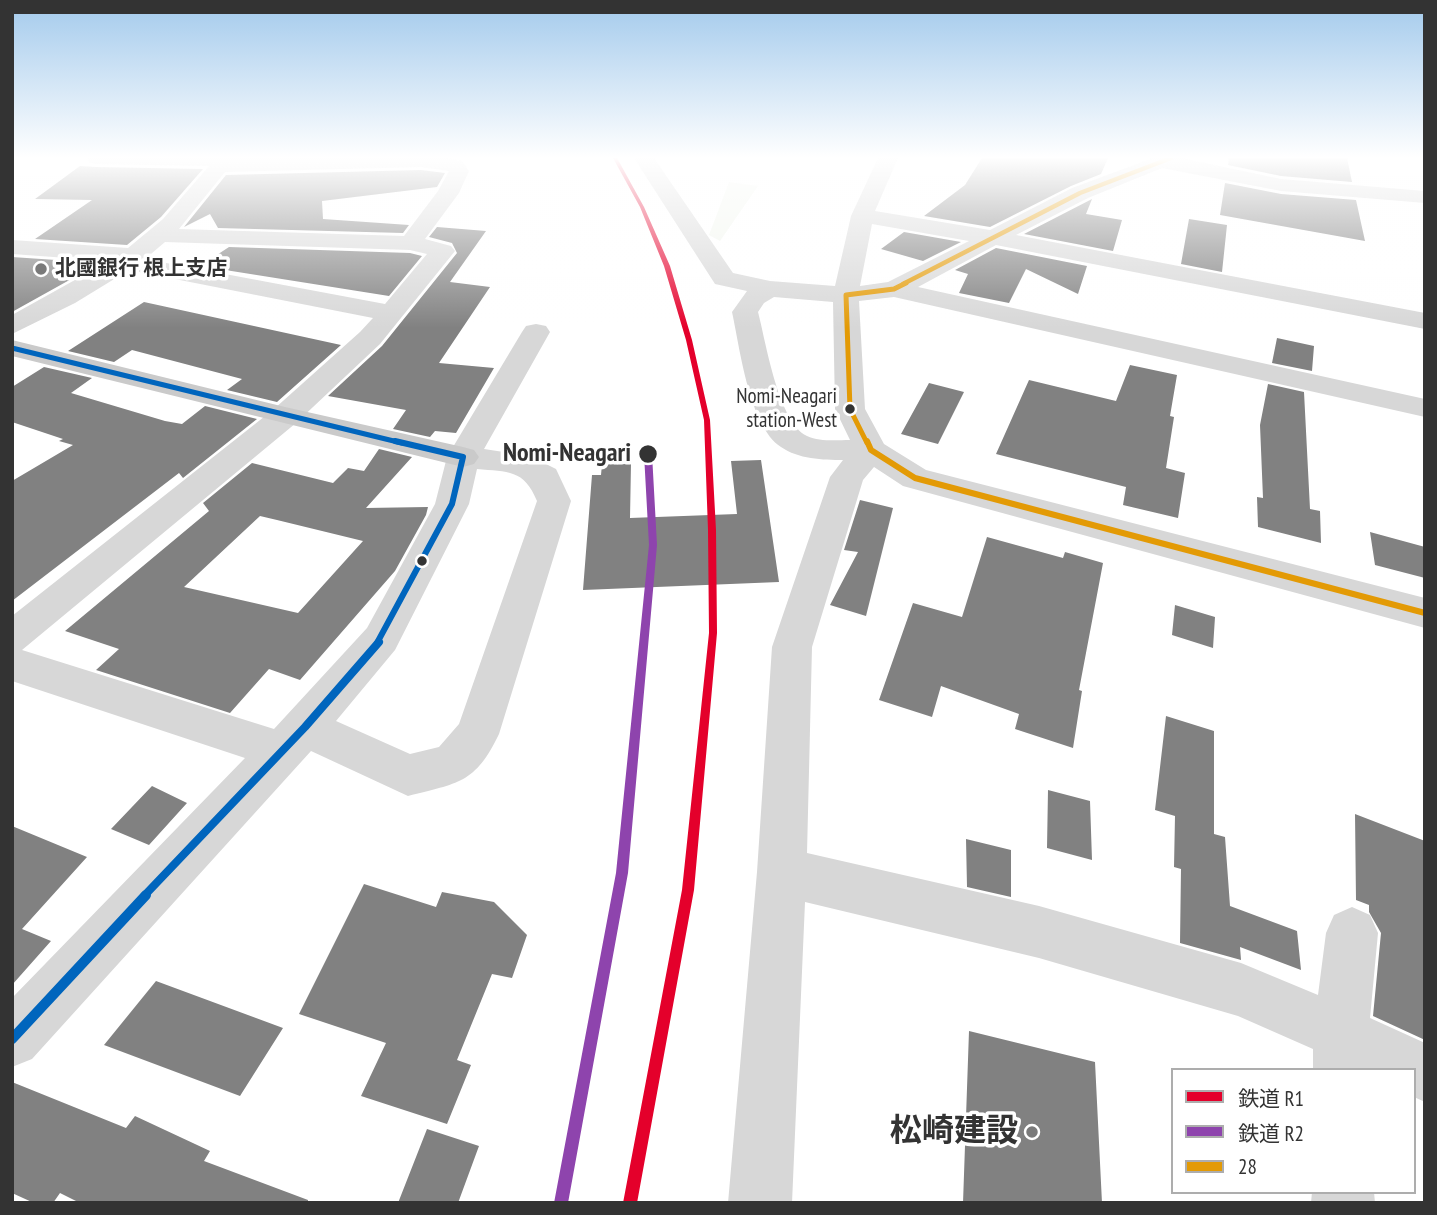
<!DOCTYPE html>
<html>
<head>
<meta charset="utf-8">
<style>
  body { margin:0 }
  #map { position:relative; width:1437px; height:1215px; overflow:hidden; background:#fff; font-family:"PT Sans Narrow","Noto Sans JP",sans-serif }
  canvas { display:block }
  .frame { position:absolute; inset:0; border:14px solid #333; pointer-events:none }
  .legend { position:absolute; left:1171px; top:1068px; width:245px; height:126px; box-sizing:border-box; background:#fff; border:2px solid #adadad; margin:0; padding:9px 12px; list-style:none; font-size:21px; color:#333 }
  .legend li { display:flex; align-items:center; gap:14px; height:35px }
  .legend b { width:35px; border:2px solid #adadad }
</style>
</head>
<body>
<div id="map">
<canvas width="1437" height="1215"></canvas>
<div class="frame"></div>
<ul class="legend">
<li><b style="height:9px;background:#e4002b"></b>鉄道 R1</li>
<li><b style="height:9px;background:#8e44ad"></b>鉄道 R2</li>
<li><b style="height:9px;background:#e39a05"></b>28</li>
</ul>
</div>
<script>
const ctx = document.querySelector('canvas').getContext('2d');
ctx.lineJoin = 'round';
function paint(path, color) { ctx.fillStyle = color; ctx.fill(path, 'evenodd'); }
function strokePath(path, color, width, dash) { ctx.strokeStyle = color; ctx.lineWidth = width; ctx.lineCap = dash ? 'butt' : 'round'; ctx.setLineDash(dash || []); ctx.stroke(path); }
function write(font, color, halo, rows, align = 'center') {
  ctx.font = font + ' "PT Sans Narrow","Noto Sans JP",sans-serif'; ctx.lineWidth = 7; ctx.setLineDash([]); ctx.textBaseline = 'middle'; ctx.strokeStyle = halo; ctx.fillStyle = color; for (const [text, x, y, turn = 0] of rows) {
    ctx.save(); ctx.translate(x, y); ctx.rotate((+turn || 0) * Math.PI / 180); ctx.textAlign = isNaN(turn) ? turn : align; if (halo) ctx.strokeText(text, 0, 0); ctx.fillText(text, 0, 0); ctx.restore();
  }
}
paint(new Path2D(`
  M729,182l29,4 -38,55 -11,-6z`), '#f1f5ed');
paint(new Path2D(`
  M982,158h126l-7,16 -30,12 -81,41 -66,-11 41,-31z
  M1229,158h118l5,24 -71,-6 -53,-11z
  M80,166l16,1 107,2 -42,48 -34,28 -92,-6 57,-39 -57,-1z
  M421,170l24,3 -8,14 -115,14 1,18 86,6 -6,8 -185,-5 -8,-14 -26,13 42,-52z
  M1225,183l56,11 75,6 9,41 -145,-26z
  M1092,199l-6,15 36,6 -9,31 -89,-17z
  M1189,219l38,6 -5,47 -41,-8z
  M437,227l49,4 -36,51 40,5 -51,76 55,5 -38,65 -21,-2 -5,6 -37,-8 13,-19 -78,-14 54,-50 75,-93 -5,-10 -23,-6z
  M904,232l57,10 -38,19 -42,-12z
  M229,247l181,6 12,3 -33,40 -189,-30z
  M996,248l91,18 -9,28 -52,-25 -17,34 -50,-10 9,-19 -13,-4z
  M12,257l88,6 -88,49z
  M144,302l197,43 -64,57 -50,-12 15,-11 -110,-29 -18,12 -46,-11z
  M1277,338l37,8 -2,25 -40,-8z
  M1130,365l47,10 -7,41 4,1 -8,51 19,5 -7,45 -55,-13 3,-18 -130,-33 33,-74 87,21z
  M44,367l48,11 -21,15 94,28 17,3 23,-18 52,13 -74,59 -4,-5 -167,128v-120l61,-36 -14,-4 4,-2 -51,-17v-35z
  M929,383l35,9 -26,52 -37,-10z
  M1268,384l36,8 6,117 10,2 1,32 -63,-16 -1,-30 6,1 -3,-73z
  M379,449l33,8 -46,51 62,-1 -2,8 -31,56 -95,109 -31,-11 -39,44 -134,-43 23,-21 -54,-18 144,-120 -6,-8 49,-40 81,20 15,-15 16,3zM260,516l17,4 86,21 -65,72 -114,-26z
  M761,460l18,122 -196,8 9,-115h9l1,-11 29,-1 -1,55 107,-4 -6,-53z
  M860,500l33,8 -27,108 -36,-11 28,-53 -14,-2z
  M1370,532l55,15v31l-50,-13z
  M987,537l76,21 2,-6 38,11 -24,127 3,1 -9,57 -58,-19 4,-15 -78,-28 -9,31 -53,-17 34,-97 49,14z
  M1175,605l40,12 -2,31 -41,-13z
  M1166,716l48,15v103l11,3 5,69 67,25 4,39 -61,-23 1,13 -61,-17 1,-74 -7,-2 1,-51 -20,-6z
  M152,786l35,17 -38,42 -38,-16z
  M1048,790l42,11 2,59 -45,-12z
  M1355,814l70,27v199l-52,-24 8,-83 -12,-21v-7l-13,-5z
  M12,826l75,31 -65,72 29,12 -39,44z
  M966,839l45,11v47l-44,-10z
  M364,884l72,23 6,-15 52,10 33,33 -15,43 -20,-4 -35,86 14,5 -24,59 -86,-28 25,-53 -87,-29z
  M156,981l127,47 -43,68 -136,-51z
  M969,1031l126,31 7,141h-139z
  M12,1082l114,46 9,-12 75,35 -6,10 104,39v3h-228l-20,-10 -7,10h-19l-22,-10z
  M427,1129l52,17 -21,57h-60z`), '#818181');
paint(new Path2D(`
  M86,158h360l16,3 7,10 -10,22 -34,46 26,7 4,5 -75,93 -84,79 -274,227 252,79 93,-101 68,-124 12,-47 75,-125 4,-6 10,-2 10,2 4,6 -66,117 46,7 26,13 15,32 -72,233c-24,50 -41,49 -91,62l-97,-45 -279,308 -20,8v-69l233,-240 -233,-77v-65l262,-207 86,-77 13,-14 -244,-48 -54,33 -63,31v-19l97,-54 -97,-7v-14l116,8 35,-29 46,-53 -113,-2 -7,-2zM421,167l28,4 -11,20 -34,45 -225,-7 46,-57zM165,242l245,8 17,4 -42,50 -240,-45zM477,469c31,3 47,0 60,32l-78,223 -20,23 -29,7 -74,-33 59,-71 74,-146z
  M634,158h20l79,115 37,8 65,5 16,-70 27,-58h20l-23,53 115,19 82,-42 81,-30h28l100,21 144,12v12l-144,-12 -119,-23 -74,30 -72,37 409,78v16l-429,-84 -78,42 507,112v18l-531,-120 -35,4 6,108 19,35 42,26 499,128v30l-522,-142 -29,-19 -11,13 -51,167 -5,206 232,53 202,57 77,32 8,-62 8,-18 18,-8 18,8 8,18 -8,85 55,25v59l-11,-5v-27h-101v-21l-75,-33 -199,-58 -234,-56 -13,301h-64l29,-331 15,-225 58,-170 13,-17c-20,0 -45,-1 -62,-13 -32,-21 -41,-99 -49,-135l15,-21 -32,-7zM872,224l97,17 -81,41 -28,4zM774,297l59,5 2,107 15,31c-13,0 -30,2 -43,-4 -29,-14 -41,-94 -49,-124l6,-9z
  M1312,1192h62l1,11h-64z`), '#d7d7d7');
paint(new Path2D(`
  M12,340l273,67 178,40 11,3 5,7 -5,7 -11,3 -451,-111z`), '#cacaca');
strokePath(new Path2D(`
  M903,284l177,-91 91,-35`), '#e39a05', 4.5);
strokePath(new Path2D(`
  M867,443l-17,-34 -4,-114 48,-6 12,-6`), '#e39a05', 5);
strokePath(new Path2D(`
  M867,441l4,9 44,28 510,135`), '#e39a05', 6);
strokePath(new Path2D(`
  M12,348l390,95`), '#0065bd', 5);
strokePath(new Path2D(`
  M377,643l75,-139 11,-47 -68,-16`), '#0065bd', 6);
strokePath(new Path2D(`
  M144,896l161,-169 74,-85`), '#0065bd', 8);
strokePath(new Path2D(`
  M12,1039l134,-144`), '#0065bd', 10);
paint(new Path2D(`
  M613,158h4l27,49 26,59 22,74 18,80 6,110 1,103 -23,257 -57,313h-14l59,-313 27,-257 -1,-103 -4,-110 -18,-80 -22,-74 -24,-59z`), '#e4002b');
paint(new Path2D(`
  M645,452h3l4,2 5,91 -29,328 -60,330h-14l62,-330 33,-328 -5,-91z`), '#8e44ad');
const sky = ctx.createLinearGradient(0, 0, 0, 328);
sky.addColorStop(0, '#a3caec');
sky.addColorStop(0.48, '#fff');
sky.addColorStop(1, '#ffffff00');
ctx.fillStyle = sky;
ctx.fillRect(0, 0, 1437, 328);
for (const [x, y, r, color] of [
  [41,269,7,"#7a7a7a"],
  [850,409,6,"#333"],
  [648,454,10,"#333"],
  [422,561,6,"#333"],
  [1032,1132,7,"#7a7a7a"]
]) { const dot = new Path2D(); dot.arc(x, y, r, 0, 2 * Math.PI); ctx.fillStyle = color; ctx.fill(dot); strokePath(dot, '#fff', 2.5); }
write('bold 21px', '#333', '#fff', [
  ["北國銀行 根上支店",55,269]
], 'left');
write('21px', '#333', '#fff', [
  ["Nomi-Neagari",837,397],
  ["station-West",837,421]
], 'right');
write('bold 26px', '#333', '#fff', [
  ["Nomi-Neagari",631,454]
], 'right');
write('bold 32px', '#333', '#fff', [
  ["松崎建設",1018,1132]
], 'right');
</script>
</body>
</html>
